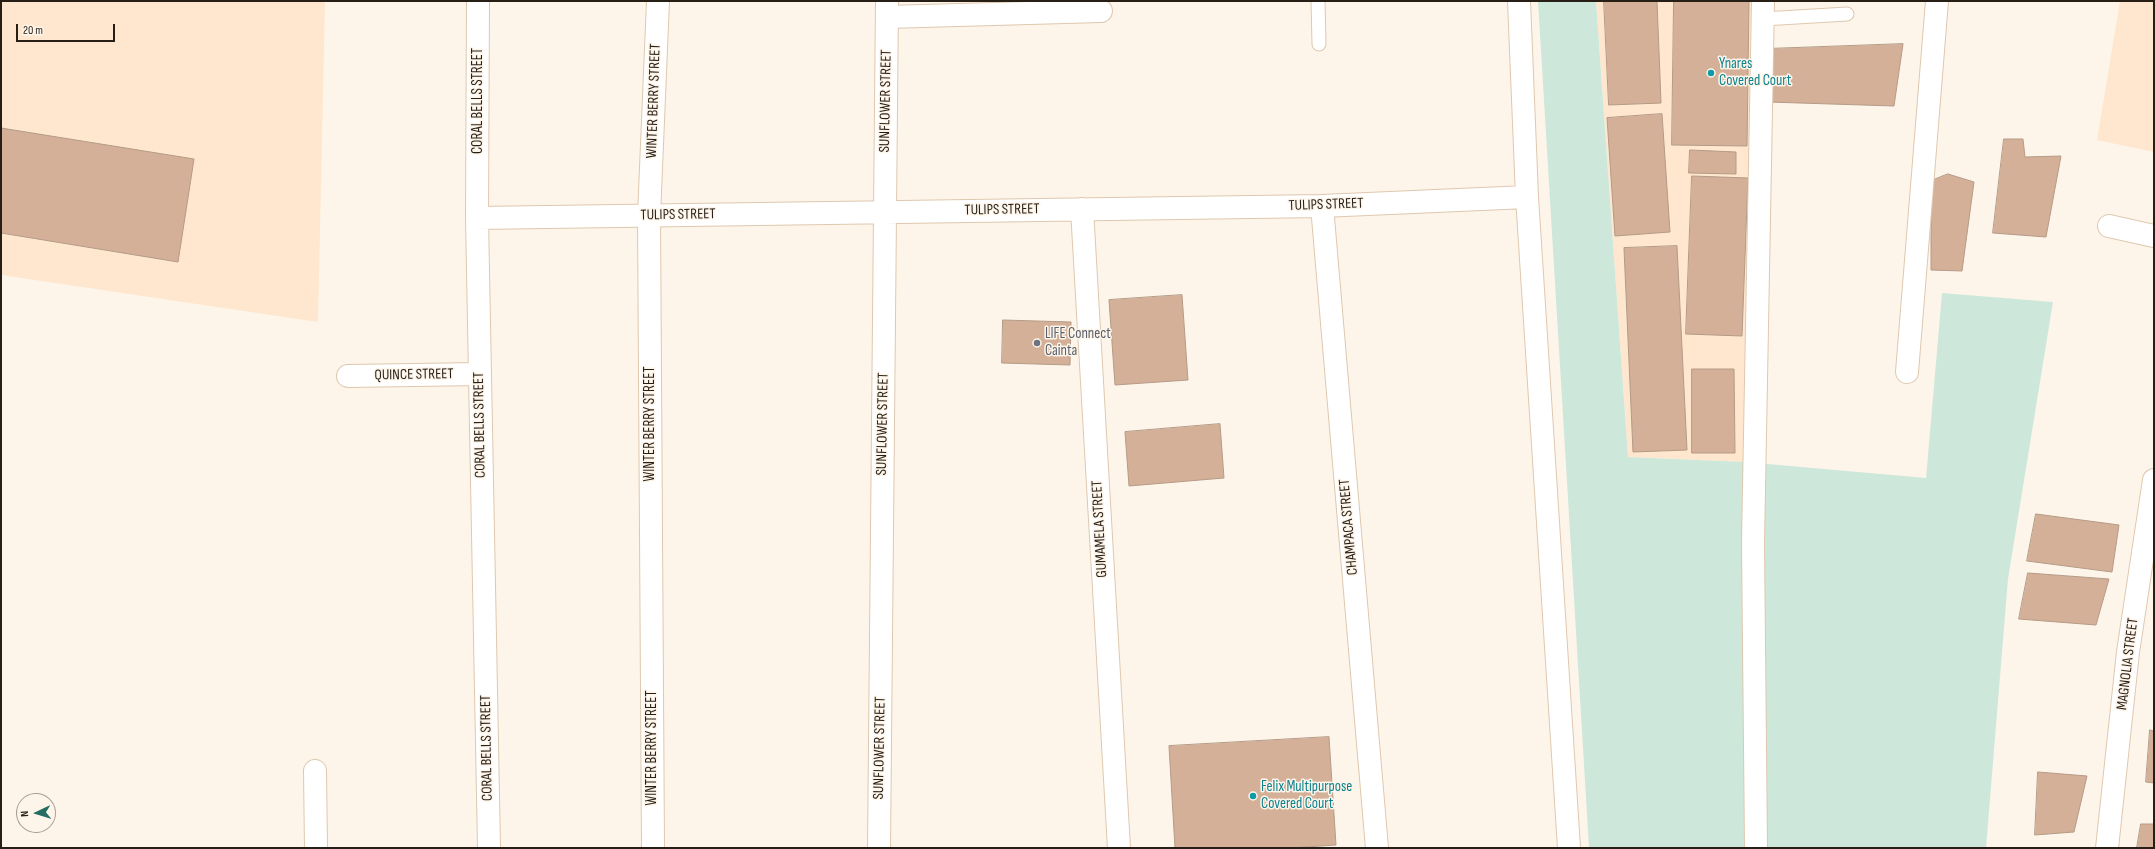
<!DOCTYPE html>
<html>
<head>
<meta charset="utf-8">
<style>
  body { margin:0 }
  #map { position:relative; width:2155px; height:849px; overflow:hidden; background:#fef5ea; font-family:"Sofia Sans Condensed",sans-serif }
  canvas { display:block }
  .frame { position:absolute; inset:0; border:2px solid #271f16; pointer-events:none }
  .north { position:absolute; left:16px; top:793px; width:40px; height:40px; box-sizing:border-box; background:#fef5ea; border:1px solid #a89f95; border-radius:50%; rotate:266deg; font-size:11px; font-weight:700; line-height:16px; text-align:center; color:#271f16 }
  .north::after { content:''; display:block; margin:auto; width:14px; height:18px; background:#256c62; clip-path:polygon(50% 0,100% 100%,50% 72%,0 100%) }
  .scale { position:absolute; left:16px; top:24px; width:99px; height:18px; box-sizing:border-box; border:2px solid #271f16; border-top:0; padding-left:5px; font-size:12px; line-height:14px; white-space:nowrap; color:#271f16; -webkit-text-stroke:3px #fef5ea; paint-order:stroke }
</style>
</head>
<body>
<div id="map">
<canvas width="2155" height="849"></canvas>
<div class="frame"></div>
<div class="north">N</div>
<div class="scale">20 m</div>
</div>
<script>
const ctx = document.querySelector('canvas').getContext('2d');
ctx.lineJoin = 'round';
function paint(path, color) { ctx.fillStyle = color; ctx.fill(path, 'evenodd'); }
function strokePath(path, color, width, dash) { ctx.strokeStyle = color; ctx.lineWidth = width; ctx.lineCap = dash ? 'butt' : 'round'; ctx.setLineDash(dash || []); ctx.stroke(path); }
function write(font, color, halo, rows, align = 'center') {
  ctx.font = font + ' "Sofia Sans Condensed",sans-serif'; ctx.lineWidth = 3; ctx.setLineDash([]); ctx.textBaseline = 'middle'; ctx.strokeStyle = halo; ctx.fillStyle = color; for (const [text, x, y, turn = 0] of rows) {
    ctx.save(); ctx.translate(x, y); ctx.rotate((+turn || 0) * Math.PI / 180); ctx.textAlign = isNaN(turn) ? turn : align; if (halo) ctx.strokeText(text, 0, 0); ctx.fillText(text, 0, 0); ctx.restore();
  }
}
paint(new Path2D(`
  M1,1h324l-7,321 -317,-47z
  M1596,1h173l-24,461 -117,-5z
  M2120,1h34v151l-57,-12z`), '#fee7ce');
paint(new Path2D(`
  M1538,1h58l32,456 117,5 181,16 16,-185 111,9 -45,277 -22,269h-397z`), '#cde8da');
const building = new Path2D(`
  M1604,1h53l4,102 -52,2z
  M1674,1h75l-2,145 -75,-1z
  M1903,44l-9,62 -126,-4 -2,-53z
  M1662,114l8,118 -55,4 -8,-118z
  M1,128l193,31 -16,103 -177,-29z
  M2004,139h19l2,18 36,-1 -15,81 -53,-4z
  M1690,150l46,2v22l-47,-1z
  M1948,174l26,8 -12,89 -31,-1v-89z
  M1692,176l56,2 -6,158 -56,-2z
  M1677,246l10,204 -54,2 -9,-204z
  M1182,295l6,85 -73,5 -6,-85z
  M1003,320l68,2 -1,43 -68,-2z
  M1692,369h42l1,84h-43z
  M1220,424l4,54 -95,8 -4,-54z
  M2036,514l83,11 -7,47 -85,-11z
  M2028,573l81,6 -13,46 -77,-6z
  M2150,730l4,1v52l-8,-1z
  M1329,737l7,108 -45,3h-116l-6,-102z
  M2038,772l49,4 -13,56 -39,3z
  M2141,824h13v24h-17z`);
paint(building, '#d3b097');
strokePath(building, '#b59b87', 1);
const lane = new Path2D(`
  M1318,1l1,43
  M1763,19l84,-5`);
const street = new Path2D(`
  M478,1l-1,217 12,630
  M1519,1l8,196 42,651
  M887,17l214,-6
  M1322,206l55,642
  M1082,209l37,639
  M477,218l845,-12 205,-9
  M2109,226l45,10
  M1907,372l30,-371
  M348,376l131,-2
  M315,771l1,77
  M653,848l-4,-632 9,-215
  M879,848l8,-847
  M1756,848l-3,-305 10,-542
  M2107,848l21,-196 26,-172`);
strokePath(lane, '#dec8af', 15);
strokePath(street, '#dec8af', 24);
strokePath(lane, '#fff', 13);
strokePath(street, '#fff', 22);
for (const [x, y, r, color] of [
  [1711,73,4,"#0f9aa8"],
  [1037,343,4,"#6b7280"],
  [1253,796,4,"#0f9aa8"]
]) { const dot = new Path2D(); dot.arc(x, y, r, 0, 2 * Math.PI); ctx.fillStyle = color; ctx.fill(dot); strokePath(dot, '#fef5ea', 1.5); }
write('15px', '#0d838f', '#fef5ea', [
  ["Ynares",1719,64],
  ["Covered Court",1719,81],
  ["Felix Multipurpose",1261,787],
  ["Covered Court",1261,804]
], 'left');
write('15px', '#271f16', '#fef5ea', [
  ["CORAL BELLS STREET",478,101,-90],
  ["WINTER BERRY STREET",654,101,-88],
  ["SUNFLOWER STREET",886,101,-89],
  ["TULIPS STREET",1326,205,-2],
  ["TULIPS STREET",1002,210,-1],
  ["TULIPS STREET",678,215,-1],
  ["QUINCE STREET",414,375,-1],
  ["WINTER BERRY STREET",650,424,-90],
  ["SUNFLOWER STREET",883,424,-89],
  ["CORAL BELLS STREET",480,425,-91],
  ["CHAMPACA STREET",1349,527,-95],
  ["GUMAMELA STREET",1100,529,-93],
  ["MAGNOLIA STREET",2128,664,-83],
  ["CORAL BELLS STREET",487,748,-91],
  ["WINTER BERRY STREET",652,748,-90],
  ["SUNFLOWER STREET",880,748,-89]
]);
write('15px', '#5b616d', '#fef5ea', [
  ["LIFE Connect",1045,334],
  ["Cainta",1045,351]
], 'left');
</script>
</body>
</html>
